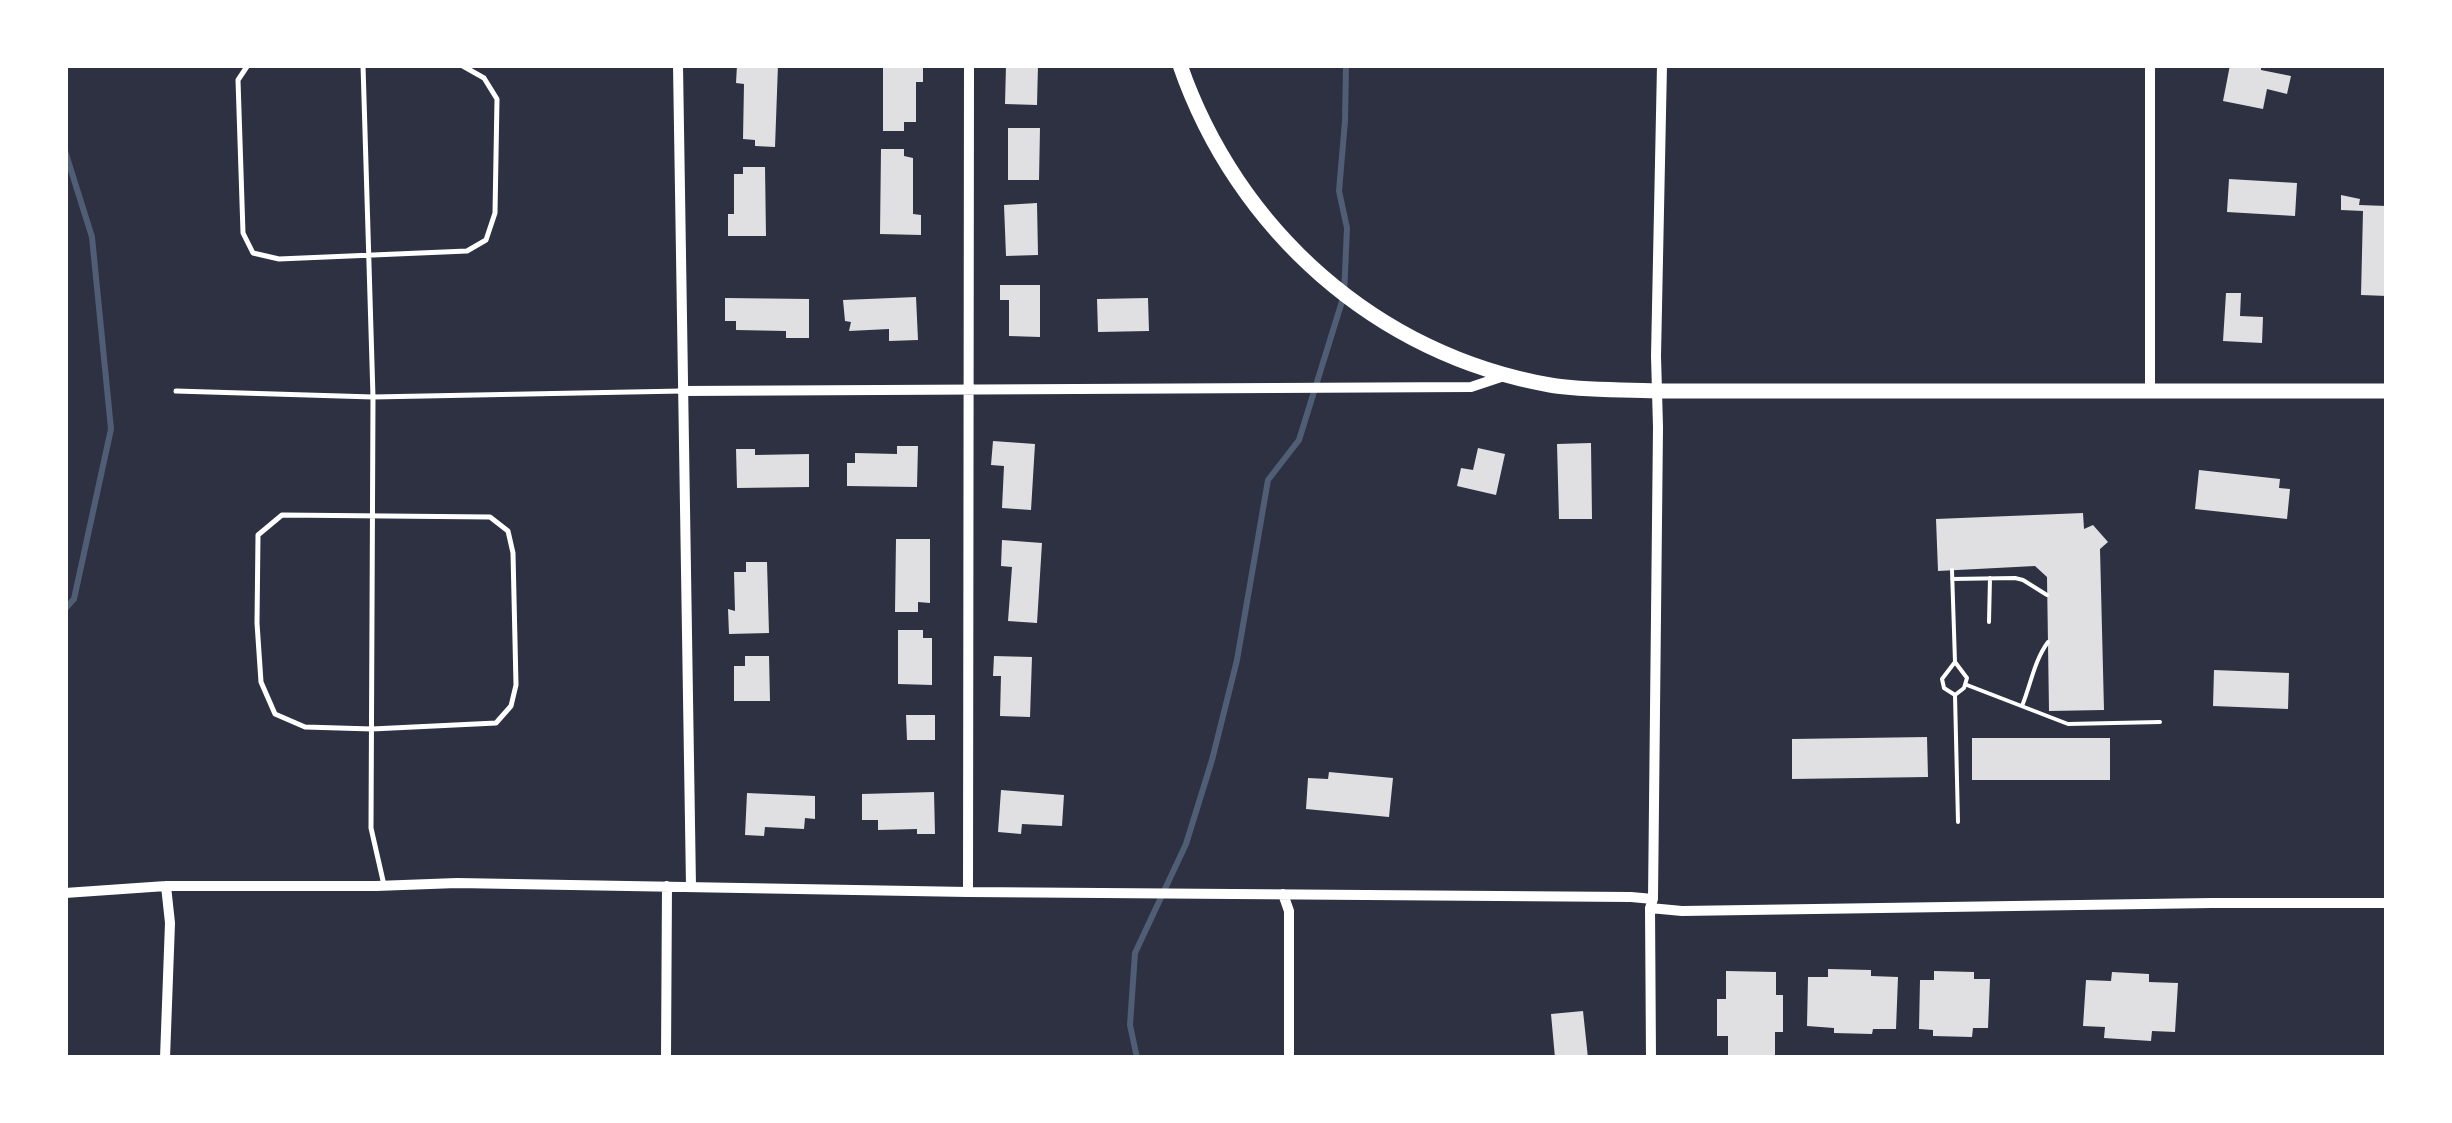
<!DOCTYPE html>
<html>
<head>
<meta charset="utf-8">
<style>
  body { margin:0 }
  #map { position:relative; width:2452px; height:1123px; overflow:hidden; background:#2d3142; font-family:"Libre Baskerville",serif }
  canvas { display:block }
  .frame { position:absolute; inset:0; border:68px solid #fff; pointer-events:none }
</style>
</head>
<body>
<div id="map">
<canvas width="2452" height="1123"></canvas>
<div class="frame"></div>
</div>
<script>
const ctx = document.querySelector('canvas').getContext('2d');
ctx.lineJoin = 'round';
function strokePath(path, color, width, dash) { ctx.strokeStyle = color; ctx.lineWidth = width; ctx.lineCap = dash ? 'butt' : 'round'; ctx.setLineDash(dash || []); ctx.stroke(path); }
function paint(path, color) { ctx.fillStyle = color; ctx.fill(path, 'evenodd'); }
strokePath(new Path2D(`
  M65,151l27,86 19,192 -37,170 -9,10
  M1137,1058l-7,-33 5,-72 51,-109 26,-84 25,-100 31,-180 31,-40 45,-145 3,-67 -8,-37 6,-70 1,-56`), '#4f5d75', 6);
paint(new Path2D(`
  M737,65h41l-3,82 -20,-1v-6l-12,-1 1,-55 -8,-1z
  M883,65h40v17h-7v40h-12v9h-21z
  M1006,65h32l-1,40 -32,-1z
  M2230,65h31v5l30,6 -4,18 -20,-5 -4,20 -40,-8z
  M1008,128h32l-1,52h-31z
  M881,149h23v7l9,2v56l8,1v20l-41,-1z
  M743,167h22l1,69h-38v-22h6v-40h9z
  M2229,179l68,4 -2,33 -68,-4z
  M2341,195l19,4 -1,6 28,1v90l-26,-1 2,-84 -22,-1z
  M1037,203l1,52 -32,1 -2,-51z
  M1000,285h40v52l-31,-1v-36h-9z
  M2226,293h15l-1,23 23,1 -1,26 -39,-2z
  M916,297l2,43 -29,1v-12l-40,2 2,-9 -6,-1 -2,-21z
  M725,298l84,1v39h-23v-7l-50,-1v-9h-11z
  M1148,298l1,33 -51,1 -1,-33z
  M993,441l42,3 -4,66 -29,-2 2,-42 -13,-1z
  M1591,443l1,76h-33l-2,-75z
  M897,446h21l-1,41 -70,-1v-23h8v-10l42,1z
  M1478,448l27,6 -9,41 -39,-9 4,-18 12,2z
  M736,449h19v6l54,-1v33l-72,1z
  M2199,470l81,9 -1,9 11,1 -3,30 -92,-10z
  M2083,513l1,16 9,-4 15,17 -8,7 4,161 -55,1 -2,-134 -12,-11 -97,5 -2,-52z
  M896,539h34v64l-12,-1v10h-23z
  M1002,540l40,3 -5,80 -29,-2 4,-54 -11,-1z
  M746,562h21l2,71 -40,1 -1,-25 7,2 -1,-39h12z
  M898,630h25v8h9v47l-34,-1z
  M745,656h24l1,45h-36v-35h11z
  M994,656l38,1 -2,60 -30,-1 1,-40h-8z
  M2214,670l75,3 -1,36 -75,-3z
  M906,715h29v25h-28z
  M1927,737l1,40 -136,2v-40z
  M1972,738h138v42h-138z
  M1329,772l64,6 -4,39 -83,-8 2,-31 20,1z
  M1001,790l63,5 -2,31 -40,-2 -1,10 -23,-2z
  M934,792l1,42h-18v-5l-39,1v-10h-16v-26z
  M747,793l68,3v23l-10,-1 -1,11 -39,-2 -1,9 -19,-1z
  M1828,969l43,1v6l27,1 -2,52h-23l-1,5 -38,-1v-5l-27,-2 1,-49h20z
  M1726,971l50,1v23h7v37h-8v26h-47v-22h-11v-37h9z
  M1934,971l40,1v7h16l-2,49h-15l-1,9 -39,-1v-6l-14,-1 1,-49h14z
  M2112,972l37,2v8l29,1 -3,49 -23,-1 -1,10 -47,-3 1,-11 -22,-1 3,-46 25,1z
  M1583,1011l5,47h-33l-4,-44z`), '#e0e0e3');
strokePath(new Path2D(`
  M1952,570l3,92 12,16 -3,10 -9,7 3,127
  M1952,579l63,-1 8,2 24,15
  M1989,622l1,-44
  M1967,685l101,39 92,-2
  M1955,695l-11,-7 -2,-9 13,-17
  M2022,706c9,-22 12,-45 26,-64`), '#fff', 4);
strokePath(new Path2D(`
  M248,65l-10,15 5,153 10,20 26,6 188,-8 19,-11 9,-27 2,-114 -13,-21 -23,-13
  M363,65l10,332 309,-6
  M176,391l197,6 -2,431 13,57
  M282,515l208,2 18,14 5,22 3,132 -5,21 -15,17 -124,6 -67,-2 -30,-13 -14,-32 -4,-59 1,-88z`), '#fff', 5);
strokePath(new Path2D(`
  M678,65l13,821
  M2150,390v-325
  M682,391l789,-4 33,-11
  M968,892l1,-827
  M65,893l101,-7h210l81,-3 511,9 663,5 22,2
  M1283,894l6,17v147
  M1650,908l32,3 530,-8h175
  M165,1058l5,-135 -4,-37
  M666,1058l1,-172
  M1651,1058l-1,-150 3,-9 5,-472 -2,-71 6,-291`), '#fff', 10);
strokePath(new Path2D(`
  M1180,65c57,165 197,290 370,320 34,6 72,4 107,6h730`), '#fff', 15);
</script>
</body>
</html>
